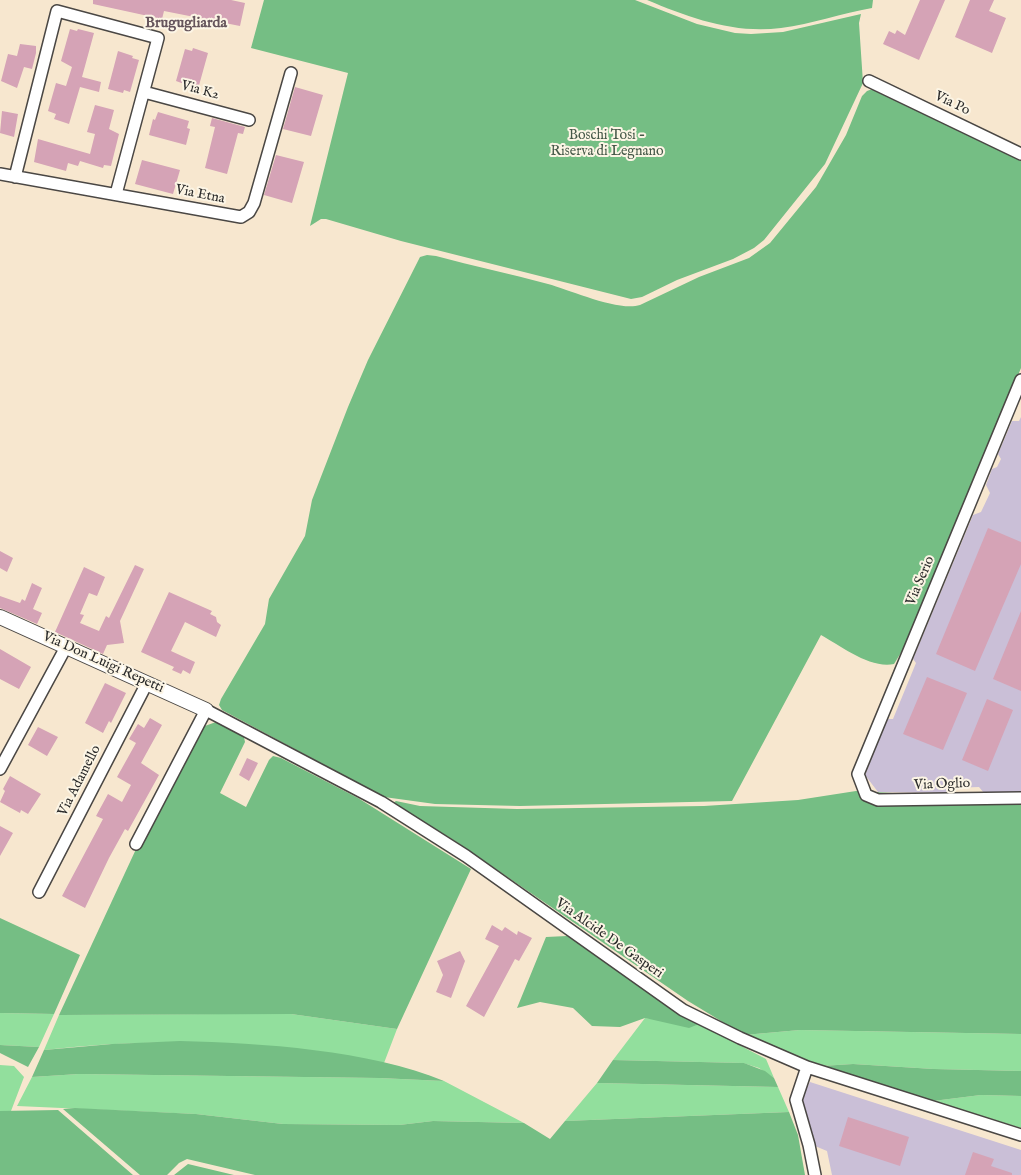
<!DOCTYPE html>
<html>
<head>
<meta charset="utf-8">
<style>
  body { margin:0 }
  canvas { display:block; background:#f7e7cf }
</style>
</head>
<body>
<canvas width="1021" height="1175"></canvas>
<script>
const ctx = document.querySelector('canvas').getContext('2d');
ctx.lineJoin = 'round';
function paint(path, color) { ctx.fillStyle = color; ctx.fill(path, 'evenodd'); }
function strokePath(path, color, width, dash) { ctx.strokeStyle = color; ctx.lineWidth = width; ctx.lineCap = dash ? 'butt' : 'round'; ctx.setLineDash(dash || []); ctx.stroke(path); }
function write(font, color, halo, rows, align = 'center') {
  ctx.font = font + ' "IM FELL English",serif'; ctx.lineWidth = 4; ctx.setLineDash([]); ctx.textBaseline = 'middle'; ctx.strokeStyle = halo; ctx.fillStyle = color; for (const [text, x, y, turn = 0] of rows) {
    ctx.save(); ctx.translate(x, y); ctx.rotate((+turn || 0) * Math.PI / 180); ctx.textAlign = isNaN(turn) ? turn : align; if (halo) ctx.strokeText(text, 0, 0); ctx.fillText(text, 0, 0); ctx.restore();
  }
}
paint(new Path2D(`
  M1021,417v375l-37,1 -5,-6 -27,1 -5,5 -69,-1 -13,-17 22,-56h6l23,-56 -3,-4 60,-144 8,-3 9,-19 -4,-8 6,-16 5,-2 4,-8 -3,-5 14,-33h7z
  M810,1082l211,68v25h-189l-5,-24 -12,-5 -14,-47z`), '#cabfd7');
paint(new Path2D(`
  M0,1013l54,1 -15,33 -39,-2z
  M219,1014h72l106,15 -13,34c-112,-22 -226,-26 -340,-13l15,-35z
  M645,1018l54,6 67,35 8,19 -15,-10 -16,-5 -130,-3z
  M800,1030l221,4v37l-87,-2 -81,-5 -32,2 -77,-31z
  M0,1065l14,1 10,11 -13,34h-11z
  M79,1074l300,4 65,3 80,42 -91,-2 -34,4 -116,-1 -87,-10 -179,-8 15,-29z
  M597,1083l181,4 11,25 -224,9z
  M981,1095l40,1v32l-88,-27z`), '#92df9d');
paint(new Path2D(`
  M264,0h371l62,24 38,9 16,1 32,-2 78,-18 -2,9 4,60 -38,81 -61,76 -10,8 -21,11 -56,21 -35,17 -11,2 -230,-58 -75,-22h-5l-11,7 38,-153 -97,-25z
  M647,0h226l-1,8c-30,5 -60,16 -91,20 -47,6 -91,-10 -134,-28z
  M875,88l146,71v209l-114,275 -13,21c-24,5 -53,-18 -73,-29l-89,166 -212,5 -85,-2 -51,-7 -162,-87 -3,-5 2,-6 44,-75 4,-25 36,-63 7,-36 36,-93 20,-47 52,-103 7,-2 9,1c37,10 75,18 112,28 22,6 71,28 92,21l59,-28 50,-19 21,-15 46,-56 30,-52 16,-39 5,-5z
  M216,722l28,15 1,5 -25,51 26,14 23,-47 4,-4 8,2 77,40 113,71 -74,160 -106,-15 -232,1 78,-168 65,-120z
  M856,791l165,9v234l-221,-4 -56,5 -56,-34 -233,-160 -62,-38 3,-2 24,5 97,3 187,-3 94,-6z
  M0,918l80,37 -26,59 -54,-1z
  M567,936l15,9 117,79 -10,4 -44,-10 -25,9 -28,-1 -19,-18 -33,-6 -23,6 29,-71z
  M180,1041c81,2 190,9 264,40l-65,-3 -300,-4 -47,3 12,-27 68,-6z
  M0,1045l39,2 -11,20 -28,-14z
  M613,1060l131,3 21,8 9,7 4,9 -181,-4z
  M853,1064l81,5 87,2v25l-40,-1 -48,6 -112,-35z
  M75,1108l121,6 87,10 116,1 34,-4 91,2 26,16 15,-18 224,-9 9,23 7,40h-550l-68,-16 -8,4 -12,12h-27l-77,-66z
  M58,1110l75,65h-133v-64z
  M188,1164l46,11h-60z`), '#75be84');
paint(new Path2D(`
  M93,0h138l14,3 -5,23 -76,-15 -2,8 -69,-15z
  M920,0h25l-26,60 -36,-16 6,-13 6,3 2,-4 8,5z
  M970,0h24l-5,11 17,7 -14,35 -37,-16z
  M70,29l7,2 1,-2 16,4 -12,44 19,5 -2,10 -19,-5 -11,37 -15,-5 2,-5 -8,-3 8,-28 10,3 6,-19 -11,-6z
  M20,44l16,2v7l-4,16 -8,-2 -7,21 -16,-7 7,-27 9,2z
  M193,48l15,5 -10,36 -22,-8 9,-32 7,2z
  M118,51l15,5 -1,2 7,2 -9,32 -6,-2 -1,3 -15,-4z
  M295,87l28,8 -12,41 -28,-7z
  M95,105l19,5 -5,19 10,5 -8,32 -7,-1 -1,3 -23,-7 -2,5 -10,-3 -2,8 -32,-9 4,-23 52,15 5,-20 -8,-2z
  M2,111l16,3 -4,23 -14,-4z
  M158,112l31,9 -2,7 3,1 -4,16 -37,-10 4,-16 2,1z
  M212,118l33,9 -2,7 -5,-1 -11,41 -22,-6 10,-41 -5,-1z
  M276,155l28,7 -12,41 -28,-8z
  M142,160l38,10 -7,24 -38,-10z
  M988,528l33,14v22l-46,107 -39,-17z
  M0,551l13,7 -6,14 -7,-4z
  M135,565l9,4 -24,52 4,22 -17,2 -4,9 -48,-22 29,-65 21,10 -8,19 -8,-3 -9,21 4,1 -4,8 19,8 7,-15 3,2z
  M32,583l10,5 -9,21 9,4 -5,11 -37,-16v-12l20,7 2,-4 3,2z
  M169,592l43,19 -2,3 6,3 1,5 4,3 -5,12 -31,-15 -14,29 24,11 -5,12 -7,-4 -2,4 -9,-4 2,-3 -33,-15z
  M1021,611v80l-28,-12z
  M0,649l31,18 -12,22 -19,-10z
  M927,677l40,16 -24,57 -40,-16z
  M105,683l21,10 -15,30 -2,-2 -6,12 -18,-10z
  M987,699l26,11 -25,61 -26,-11z
  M150,718l12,7 -21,38 18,12 -31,56 -3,-2 -16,29 -24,50 -23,-12 41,-77 -7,-3 12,-22 14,8 9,-17 -14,-8 19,-34 -7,-4 9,-15 6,4z
  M38,727l20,10 -11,19 -19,-11z
  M247,758l11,5 -9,18 -10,-6z
  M10,776l31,18 -13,20 -7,-4 -1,3 -20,-11 5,-11 -2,-2z
  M0,826l13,7 -13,23z
  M492,925l10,6 3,-4 12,8 1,-4 14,7 -13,23 -4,-2 -31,58 -18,-11 33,-60 -14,-7z
  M460,951l5,10 -14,37 -15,-6 7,-17 -6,-14z
  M848,1117l61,20 -9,29 -61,-20z
  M973,1152l21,7 -3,7 21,7v2h-47z`), '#d5a3b6');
const minor = new Path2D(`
  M869,81l152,73
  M144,92l105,28
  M0,174l241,43 8,-5 5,-9 37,-130
  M15,177l42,-166 101,27 -42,156
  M1021,380l-163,394 8,21 12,5 143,-2
  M0,769l66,-122
  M136,844l70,-134 175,92 85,54 217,154 57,28 67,29 214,68
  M39,892l108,-209
  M807,1067l-11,33 13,45 6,30`);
const tertiary = new Path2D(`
  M0,617l206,93`);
strokePath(minor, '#4a4744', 14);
strokePath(tertiary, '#4a4744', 16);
strokePath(minor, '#fff', 11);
strokePath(tertiary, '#fff', 14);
write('14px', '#2b2b2b', '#fcf5e5', [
  ["Via K2",200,91,15],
  ["Via Po",952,104,26],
  ["Via Etna",200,195,11],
  ["Via Serio",921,581,-67],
  ["Via Don Luigi Repetti",103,663,24],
  ["Via Adamello",80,781,-63],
  ["Via Oglio",942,785,-2],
  ["Via Alcide De Gasperi",609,939,35]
]);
write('14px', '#455848', '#fcf5e5', [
  ["Boschi Tosi -",607,136],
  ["Riserva di Legnano",607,152]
]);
write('bold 15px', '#66555c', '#fcf5e5', [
  ["Brugugliarda",186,24]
]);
</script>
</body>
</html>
